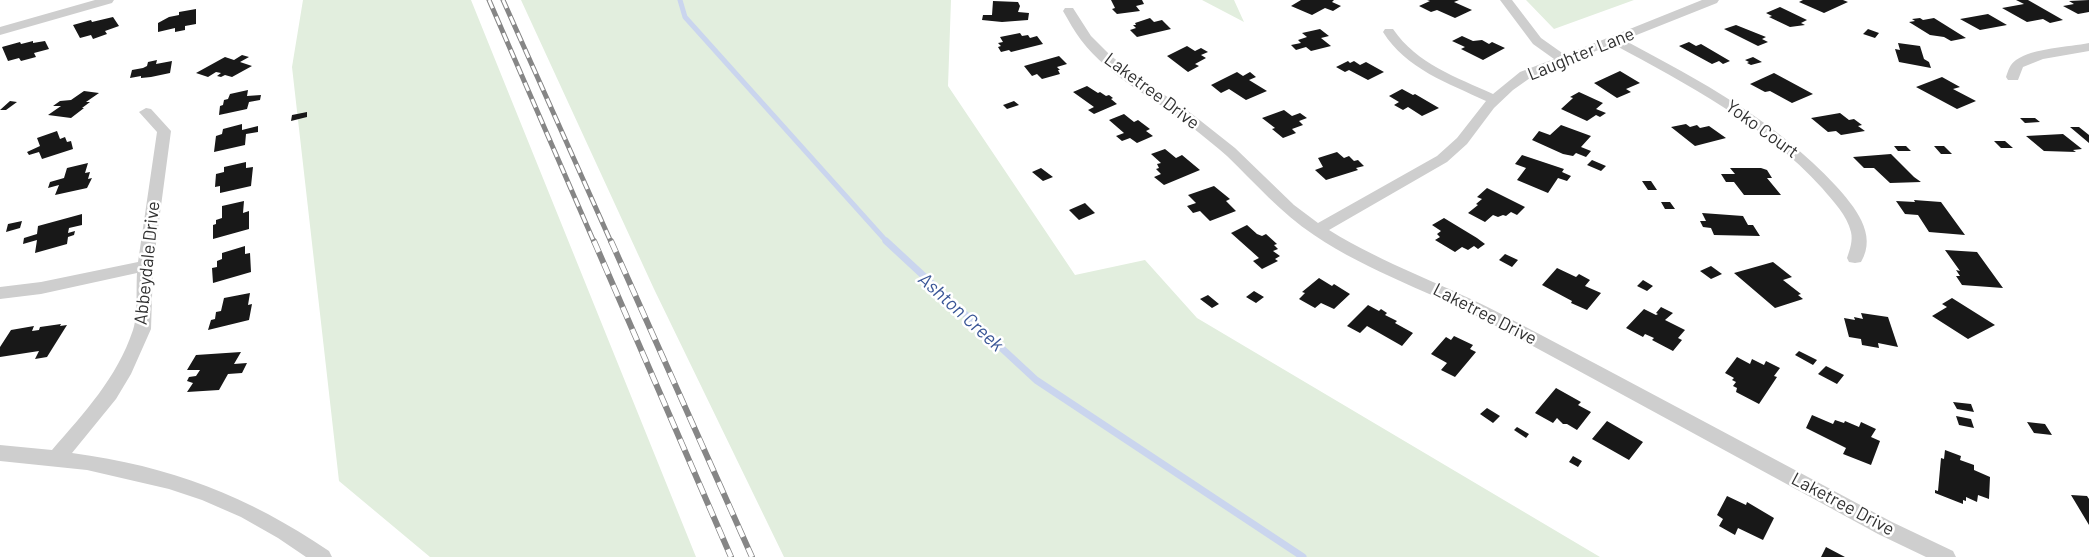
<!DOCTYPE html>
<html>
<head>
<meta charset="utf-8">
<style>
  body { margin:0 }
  canvas { display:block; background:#fff }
</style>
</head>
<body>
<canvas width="2089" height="557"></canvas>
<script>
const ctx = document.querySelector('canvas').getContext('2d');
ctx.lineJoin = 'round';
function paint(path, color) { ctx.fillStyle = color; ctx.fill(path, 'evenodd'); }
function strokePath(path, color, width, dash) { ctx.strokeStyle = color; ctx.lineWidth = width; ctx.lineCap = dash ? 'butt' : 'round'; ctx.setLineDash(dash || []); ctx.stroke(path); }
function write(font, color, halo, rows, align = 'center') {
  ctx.font = font + ' Barlow,sans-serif'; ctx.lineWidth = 5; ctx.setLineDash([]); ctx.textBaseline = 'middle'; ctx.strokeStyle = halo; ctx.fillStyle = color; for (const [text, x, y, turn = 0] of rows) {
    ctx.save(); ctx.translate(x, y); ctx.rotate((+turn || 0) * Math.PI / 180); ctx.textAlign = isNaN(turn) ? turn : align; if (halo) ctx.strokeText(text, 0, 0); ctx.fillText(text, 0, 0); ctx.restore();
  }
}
paint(new Path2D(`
  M303,0h168l225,557h-266l-91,-76 -47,-414z
  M521,0h430l-3,86 127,189 70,-15 52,58 403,239h-816l-130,-268z
  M1202,0h32l10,22z
  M1526,0h108l-80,29z`), '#e2eede');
strokePath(new Path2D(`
  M680,0l5,17 202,225`), '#cad5ee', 5);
strokePath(new Path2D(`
  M886,241l150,139 267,177`), '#cad5ee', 7);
paint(new Path2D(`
  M1111,0h31l2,4 -8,2 4,5 -23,3 -5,-5 3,-1z
  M1301,0h33l-2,2 9,4 -8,5 -8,-3 -13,7 -21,-9z
  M1427,0h32l-5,2 18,8 -17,8 -18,-8 -6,2 -12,-6 11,-5z
  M1803,0h40l5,2 -24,11 -25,-11z
  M2016,0h12l35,20 -13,3 -7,-4 -16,3 -25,-14 22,-4z
  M2089,0v12l-11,2 -15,-8 11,-2 -5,-3z
  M993,1l25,1 2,4 -2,6 11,1 -1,7 -26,2 -20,-2 1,-5h9z
  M1780,7l27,13 -6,3 4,2 -15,2 -21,-10 3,-1 -6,-3z
  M196,9v15l-11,2v4l-10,2v-4l-17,4v-9l11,-6 10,-2v-3z
  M1988,14l19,11 -27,5 -20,-11z
  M113,17l6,9 -14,5 2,3 -14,5 -2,-4 -11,3 -7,-13 18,-5 1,2z
  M1150,18l4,4 8,-2 9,9 -34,8 -7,-7 6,-2 -3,-3h3l-1,-2z
  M1920,18l3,2 11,-2 32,20 -15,3 -7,-4 -14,-2 -21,-13 6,-1 -3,-2z
  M1736,25l30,12 -4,2 6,3 -10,4 -34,-17z
  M1320,29l9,7 -8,2 10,8 -20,5 -5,-4 -10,3 -5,-5 10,-2 -3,-3 9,-3 -5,-4z
  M1868,29l11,4 -4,5 -12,-4z
  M1020,33l2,3 6,-1 2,3 7,-2 6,8 -32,8 -2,-2 -8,2 -3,-5 3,-1 -3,-3 5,-1 -3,-5z
  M1462,36l11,5 9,-1 7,4 3,-2 13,6 -22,12 -22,-11 4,-2 -13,-6z
  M33,41v2l12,-2 4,8 -15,4 2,4 -15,4 -2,-3 -11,3 -6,-14 18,-5 1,2z
  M1689,42l7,4 5,-2 29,17 -7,3 -4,-3 -7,3 -33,-18z
  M1898,43l22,3 4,13 5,3 2,6 -32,-6 -4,-13 5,1z
  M1187,46l8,5 6,-3 7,4 -7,3 5,3 -11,6 4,2 -11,6 -21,-16z
  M242,55l7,2 -9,5 12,4 -20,11 -7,-2 -4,2 -4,-1 4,-3 -5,-1 -8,5 -12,-4 29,-16 9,3z
  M1059,56l8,8 -10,3 3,3h-2l2,4 -18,5 -5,-5 -5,2 -8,-10z
  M1753,57l9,5 -11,3 -4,-2 2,-1 -4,-2z
  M157,60l-1,4 16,-3 -2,12 -19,4 -10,1v-2l-11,2 2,-8 11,-2 4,-2 1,-4z
  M1348,61l2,2 4,-2 6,4 6,-3 18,10 -16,8 -19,-10 -4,2 -9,-5z
  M1620,71l20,12 -14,6 5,3 -14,6 -23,-15z
  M1237,72l6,4 7,-4 6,5 -7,3 18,11 -21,9 -17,-11 -8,4 -10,-8z
  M1774,73l39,21 -21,9 -22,-12 -5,1 -15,-8z
  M1942,77l18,10 -7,2 23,12 -19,8 -41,-22z
  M1087,86l11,7 2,-1 6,4 3,-1 4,3 -2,1 6,5 -23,10 -6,-4 6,-3 -21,-15z
  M1402,89l11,6 2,-1 24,14 -17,8 -14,-9 -5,3 -9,-5 5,-3 -10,-6z
  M248,90l-1,6 14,-1 -1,5 -11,2 -2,7 -28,6 1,-9 3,-1 1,-5 4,-1 2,-5z
  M84,91l15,2 -13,9h4l-8,6h2l-13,10 -23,-3 13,-9h-8l7,-5 11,-1z
  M1579,92l24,11 -7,6 10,4 -6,4 -4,-2 -9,6 -26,-12 12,-11 -3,-1z
  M10,101l7,1 -11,8h-6z
  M1014,101l5,4 -12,4 -4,-4z
  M1284,110l8,6 8,-3 7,5 -8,3 4,4 -11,4 4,4 -13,5 -11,-9 3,-1 -13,-10z
  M307,112v5l-16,4 1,-6z
  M1840,113l9,7 5,-1 8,6 -4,1 7,5 -24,4 -5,-4 -8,1 -17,-14z
  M1124,114l10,8 4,-2 12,9 -4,2 7,5 -16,7 -7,-5 -8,3 -6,-5 8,-3 -15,-13z
  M2020,118h15l5,4 -15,1z
  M242,124v6l16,-4v6l-12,2 -1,11 -31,7 2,-16 6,-2 1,-5z
  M1686,124l4,3 7,-2 3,3 9,-2 17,12 -31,8 -24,-19z
  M1561,125l30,11 -10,11 10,4 -5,6 -10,-4 -3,3 -10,-2 -31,-14 7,-9 11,4z
  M2070,127h9l10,8v8z
  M57,131l3,8 5,-2 2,5 4,-1 2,8 -31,10 -3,-7 -10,3 -2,-3 13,-6 -3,-8z
  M2063,134l19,15 -9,1 3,2 -32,-1 -18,-15z
  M1994,141h11l8,7h-12z
  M1894,146h12l5,5h-13z
  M1934,146h10l8,8h-11z
  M1165,149l11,9 6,-3 18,15 -36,15 -10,-8 7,-3 -5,-5 3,-1 -2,-4 4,-1 -10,-9z
  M1337,152l7,6 5,-2 5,5 4,-1 6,6 -8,2 2,2 -32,10 -11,-10 8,-3 -5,-9z
  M1891,154l23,23 7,5 -31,1 -16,-15h-10l-11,-11z
  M1522,155l42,14 -2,3 9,4 -4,5 -9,-3 -10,15 -31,-13 9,-12 -11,-4z
  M1592,160l14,6 -5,5 -14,-6z
  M246,162v6l7,-1 -2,19 -31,7v-7l-5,1 1,-13 8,-2v-5z
  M88,163l-3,10 5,-1 -2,7 4,-1 -5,10 -32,7 4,-10 -11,3 2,-6 14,-4 3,-10z
  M1041,168l12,9 -10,4 -11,-9z
  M1730,168h31l6,2 5,8h-5l14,17h-37l-10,-13h-8l-5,-8h14z
  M1642,181h9l6,9h-9z
  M1214,186l16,13 -4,2 10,10 -26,10 -10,-10 -7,2 -6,-7 9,-3 -8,-8z
  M1487,188l38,19 -8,8 -6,-3 -5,4 -3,-1 -5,2 -5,-2 -8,7 -17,-9 10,-8 -2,-1 6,-5 -5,-2z
  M1914,200l27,2 24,33 -36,-3 -11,-17 -13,-1 -9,-13 19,1z
  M244,201l-1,12 6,-2v18l-36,10v-14l3,-1v-4l6,-2v-12z
  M1661,202h9l5,7h-10z
  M1085,203l10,10 -16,7 -10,-10z
  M1702,213l41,3 5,9h5l7,11 -46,-1 -3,-7 -8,-1 -3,-6h6z
  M82,214v11l-13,3 -1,5 7,-2 -1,4 -6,2 -1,7 -32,9 2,-13 -14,4 1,-6 13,-4 1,-8z
  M1444,218l33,20 8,6 -7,5 -4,-3 -6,4 -6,-3 -7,5 -20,-12 5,-3 -3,-3 4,-3 -9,-6z
  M22,221l-2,7 -14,4 2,-8z
  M1247,225l10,9 5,2 4,-2 11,10 -3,1 4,4 -5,2 7,5 -5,3 3,2 -16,8 -9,-8 6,-3 -28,-25z
  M245,246v8l5,-1 1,19 -38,11 -1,-15 5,-1v-6l5,-2v-6z
  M1945,250l32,2 26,36 -41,-3 -6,-9h4l-4,-6 4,1z
  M1505,254l13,6 -6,7 -13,-7z
  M1773,262l19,15 -9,3 18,14 -3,1 5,4 -28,9 -41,-35z
  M1711,266l11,8 -11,5 -11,-8z
  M1557,268l19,9 3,-3 11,6 -5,6 16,7 -14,17 -16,-7 1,-2 -30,-16z
  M1319,278l13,8 2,-2 16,10 -16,15 -13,-6 -6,5 -16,-9 6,-6 -3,-1z
  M1643,280l10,6 -6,5 -10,-5z
  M1254,291l10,6 -8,6 -10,-6z
  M250,293l-2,12 4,-1 -3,16 -41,10 3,-10 4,-1 1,-7 5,-1 3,-13z
  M1208,295l11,9 -7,4 -12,-9z
  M1952,298l43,27 -27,14 -36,-23 15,-9 -5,-3z
  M1368,305l11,6 2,-2 6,4 -2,2 12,6 -2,2 18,10 -11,13 -35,-20 -7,7 -13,-7z
  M1661,307l12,6 -8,7 20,10 -7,8 4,2 -9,11 -21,-11 2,-2 -9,-4 -2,3 -17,-9 18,-19 12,6 2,-1 -2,-1z
  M1861,313l27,4 10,30 -20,-4 1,5 -17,-3 -1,-6 -12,-2 -5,-19 11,2 -1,-3 9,2z
  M61,324l-1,2 7,-1 -20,32 -12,2 4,-8 -39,6v-10l11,-17 23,-4 -2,5 7,-1 1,-3z
  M1454,336l19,9 -3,4 6,3 -21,25 -14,-7 6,-7 -16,-9 15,-17 5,3z
  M1799,351l18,9 -4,5 -18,-10z
  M241,352l-7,12 13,-1 -5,10 -14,1 -9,16 -32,2 6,-9 -6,-2 2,-4 7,-1 4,-6h-13l9,-15z
  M1737,357l13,7 2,-5 12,6 2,-4 14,7 -6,8 3,1 -18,27 -23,-12 1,-4 -4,-2 3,-4 -4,-2 2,-2 -9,-5z
  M1826,366l18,9 -7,9 -19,-10z
  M1556,388l25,14 -3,3 13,7 -14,18 -10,-6h-4l-6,-6 -4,5 -18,-10z
  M1953,402l18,2 3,8 -17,-3z
  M1487,408l13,8 -7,7 -13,-9z
  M1812,415l21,9 2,-4 9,3 1,-2 14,6 2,-5 15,7 -5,8 9,4 -9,24 -28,-11 3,-6 -40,-20z
  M1956,416l15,3 3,9 -15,-3z
  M1607,421l36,21 -14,18 -37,-21z
  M2027,422l18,2 7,11 -18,-2z
  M1517,427l12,7 -3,4 -12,-8z
  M1945,450l16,6 -1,4 14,5v5l16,7 -1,22 -11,-4 -1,7 -11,-5v4l-3,-1v4l-28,-11v-3l3,1 3,-33 3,1z
  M1573,456l9,5 -4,6 -9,-5z
  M2071,495l16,1 2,3v26z
  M1727,496l19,9 1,-3 27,16 -11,22 -25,-12 -3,7 -16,-9 4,-7 -6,-4z
  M1826,547l19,10h-24z`), '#181818');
paint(new Path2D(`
  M95,0h19l-2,3 -112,32v-8z
  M1500,0h12l29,38 24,17 137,-55h17l-2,3 -93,37c77,41 152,81 212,146 18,20 42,48 25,76l-6,1 -6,-1 -2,-4c3,-9 6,-17 4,-26 -4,-17 -18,-31 -29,-44 -58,-64 -134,-103 -209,-144l-83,34 -17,12 -19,18 -27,36 -20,18 -118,68c56,35 118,55 176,86 130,68 258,137 387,206l61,29 3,6h-30l-48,-23c-128,-70 -256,-140 -384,-209 -59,-32 -124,-52 -180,-90 -33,-22 -59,-52 -87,-79 -11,-10 -23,-19 -34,-28 -37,-29 -83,-50 -112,-88 -7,-9 -12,-19 -18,-29l2,-3h8l18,28 18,18 18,15 65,45 43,34 59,57 24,18 119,-67 20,-18 29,-37c-38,-18 -80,-32 -103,-69l2,-3h8c24,35 63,48 100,65l27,-22 34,-13 -21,-15z
  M2089,43v8l-46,8 -20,8 -5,13h-10l-2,-3c2,-6 4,-13 10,-17 17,-12 53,-13 73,-17z
  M146,108l5,1 20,22 -18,135 -2,63 -20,45 -15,25 -44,54c98,13 176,43 257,98l3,6h-26l-28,-19 -37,-21 -39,-17 -33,-11 -82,-19 -87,-9v-16l52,5c32,-37 65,-72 81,-120 5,-14 3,-41 4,-57l-96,21 -41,5v-12l41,-5 97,-20 19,-130 -18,-20z`), '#cecece');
const railFar1 = new Path2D(`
  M489,0l105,242
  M503,0l108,242`);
const rail = new Path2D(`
  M594,241l137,316
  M611,241l141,316`);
strokePath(railFar1, '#868686', 5);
strokePath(rail, '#868686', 6);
strokePath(railFar1, '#fff', 3, [9]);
strokePath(rail, '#fff', 4.5, [12]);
write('18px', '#313131', '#fff', [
  ["Laughter Lane",1581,54,-22],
  ["Laketree Drive",1152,91,37],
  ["Yoko Court",1762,129,36],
  ["Abbeydale Drive",147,263,-84],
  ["Laketree Drive",1485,314,27],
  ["Laketree Drive",1843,504,28]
]);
write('italic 19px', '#3a5697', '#fff', [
  ["Ashton Creek",961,312,42]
]);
</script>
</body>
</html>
